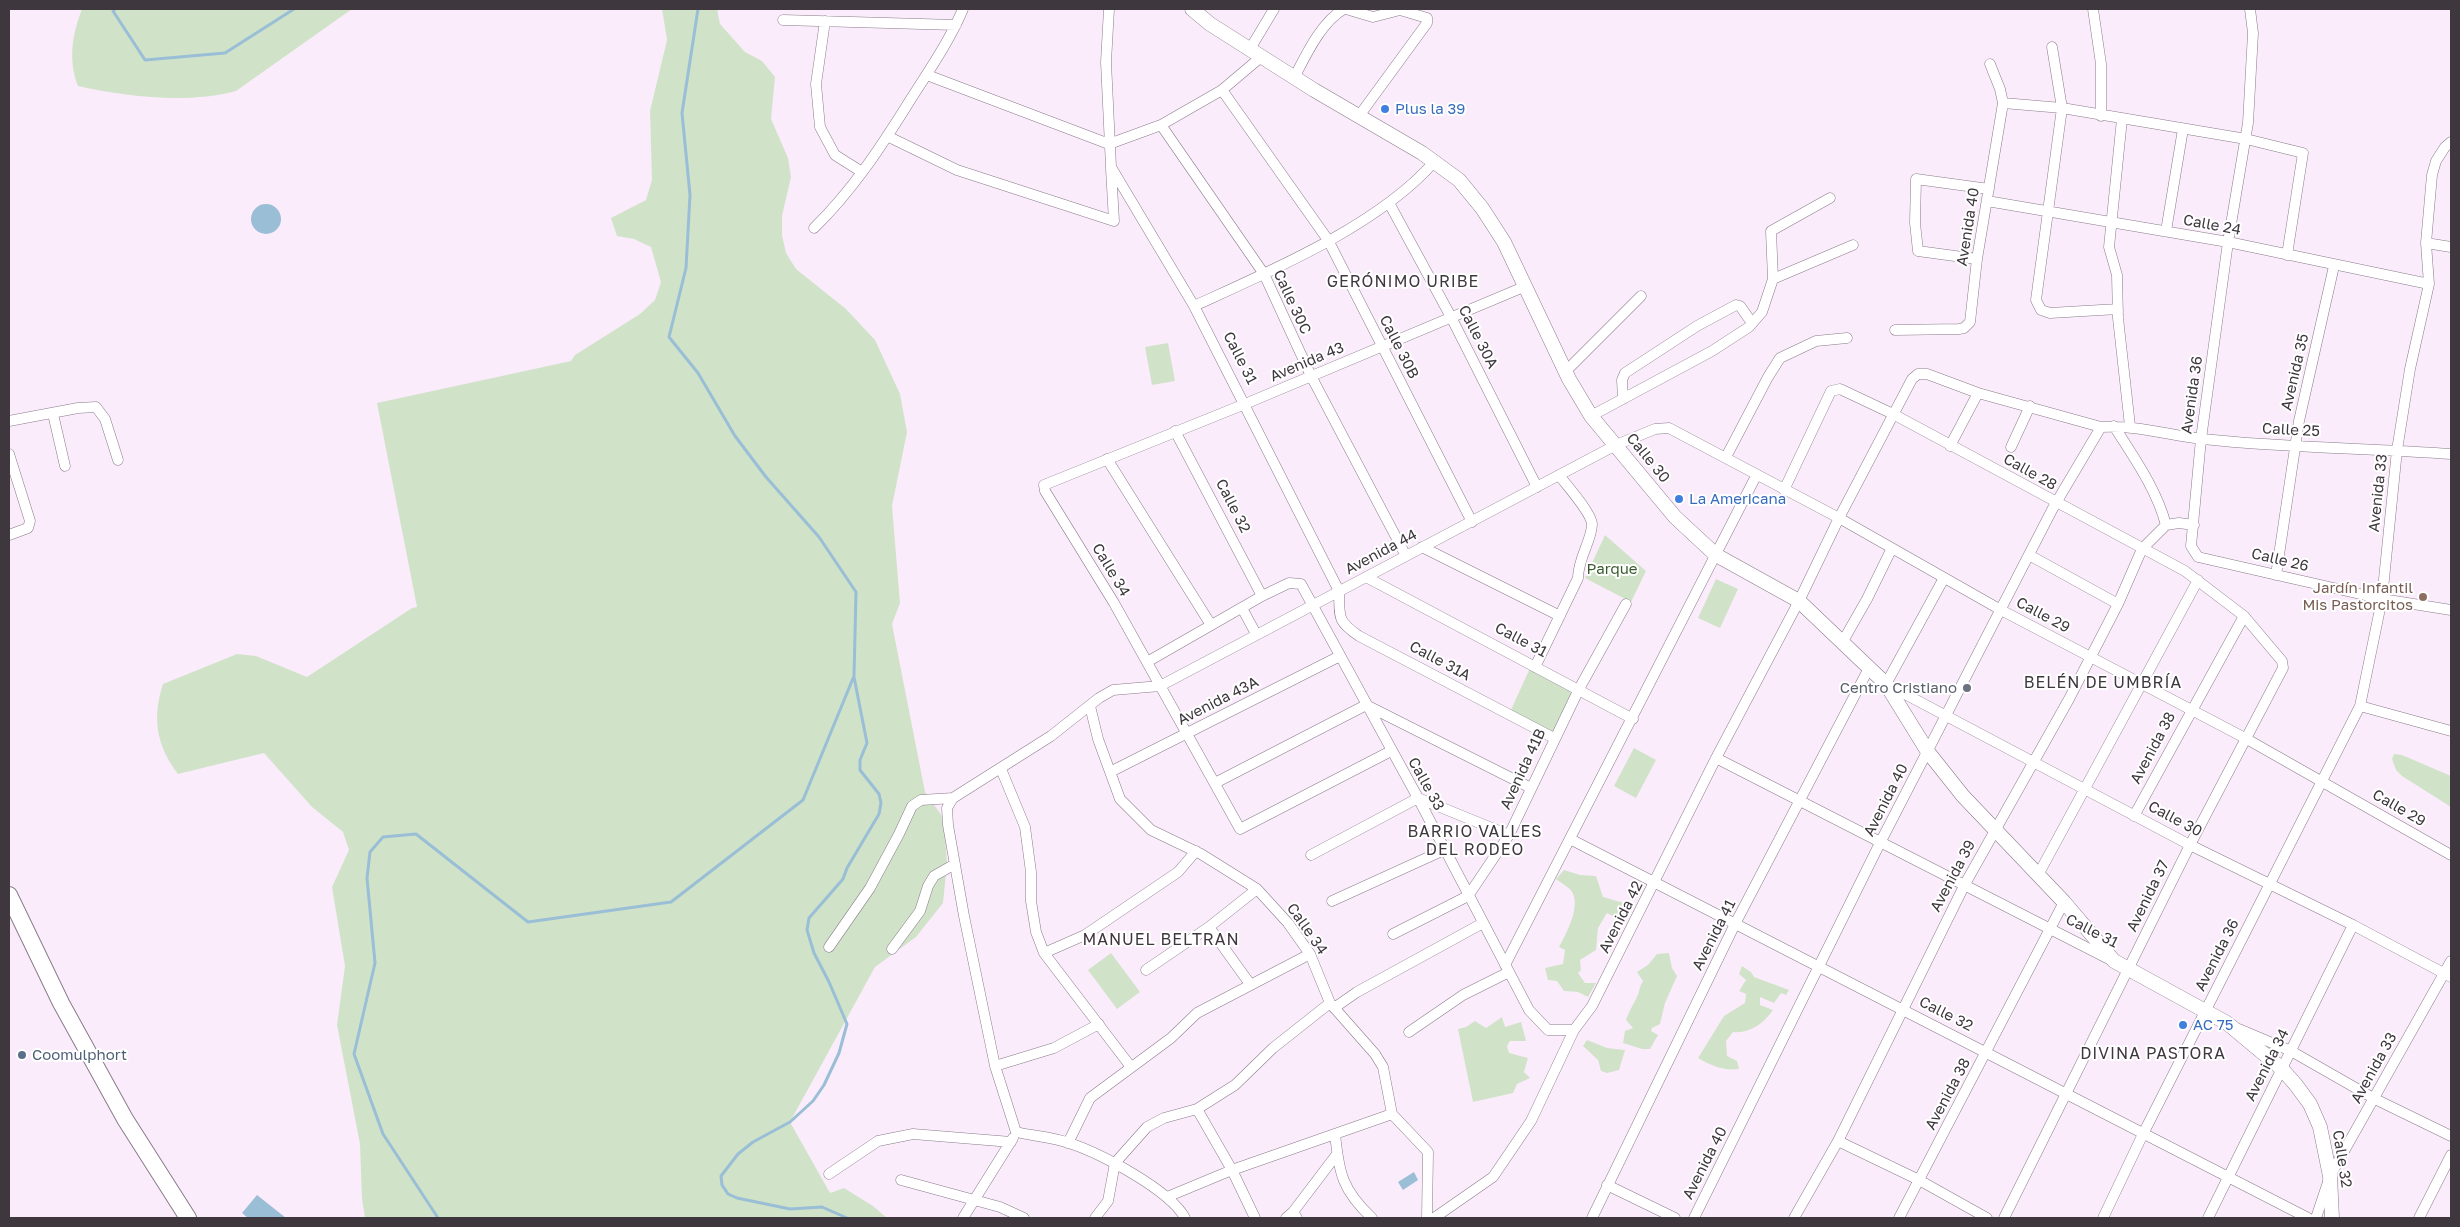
<!DOCTYPE html>
<html>
<head>
<meta charset="utf-8">
<style>
  body { margin:0 }
  #map { position:relative; width:2460px; height:1227px; overflow:hidden; background:#fbecfc; font-family:"Golos Text",sans-serif }
  canvas { display:block }
  .frame { position:absolute; inset:0; border:10px solid #3e383e; pointer-events:none }
</style>
</head>
<body>
<div id="map">
<canvas width="2460" height="1227"></canvas>
<div class="frame"></div>
</div>
<script>
const ctx = document.querySelector('canvas').getContext('2d');
ctx.lineJoin = 'round';
function paint(path, color) { ctx.fillStyle = color; ctx.fill(path, 'evenodd'); }
function strokePath(path, color, width, dash) { ctx.strokeStyle = color; ctx.lineWidth = width; ctx.lineCap = dash ? 'butt' : 'round'; ctx.setLineDash(dash || []); ctx.stroke(path); }
function write(font, color, halo, rows, align = 'center') {
  ctx.font = font + ' "Golos Text",sans-serif'; ctx.lineWidth = 4; ctx.setLineDash([]); ctx.textBaseline = 'middle'; ctx.strokeStyle = halo; ctx.fillStyle = color; for (const [text, x, y, turn = 0] of rows) {
    ctx.save(); ctx.translate(x, y); ctx.rotate((+turn || 0) * Math.PI / 180); ctx.textAlign = isNaN(turn) ? turn : align; if (halo) ctx.strokeText(text, 0, 0); ctx.fillText(text, 0, 0); ctx.restore();
  }
}
paint(new Path2D(`
  M82,9h270l-116,82c-48,13 -109,6 -158,-5 -10,-26 -6,-51 4,-77z
  M662,9h55l3,15 25,28 17,9 13,16 -4,42 17,39 3,19 -9,39v19l4,18 10,16 50,40 29,31 25,54 7,38 -15,74 8,97 -8,21 33,168 19,27 3,45 -4,39 -27,34 -41,30 -85,155 40,71 14,-5 29,18 14,12h-522l-3,-19 -2,-55 -23,-119 8,-59 -13,-79 17,-37 -6,-18 -31,-25 -48,-54 -86,21c-22,-29 -26,-56 -15,-90l74,-30 19,2 51,21 105,-69 5,-1 -40,-204 194,-42 4,-6 65,-41 15,-14 6,-18 -10,-35 -17,-8 -17,-3 -6,-18 35,-18 6,-20 -2,-69 17,-71z
  M1168,343l7,38 -23,4 -7,-38z
  M1605,535l41,36 -15,31 -46,-24z
  M1716,579l22,10 -18,39 -22,-10z
  M1530,668l46,23 -24,43 -41,-24z
  M1634,748l22,12 -20,38 -22,-12z
  M2394,754l8,1 49,21v31l-49,-31 -6,-6 -4,-11z
  M1564,870l16,5 16,1 7,21 28,8 -5,18 -19,-10 -9,15 -2,22 -16,10 1,10 -3,3 7,10h11l-8,14 -10,-5 -14,-1 -7,-10 -9,-1 -3,-12 18,-4 2,-14 -6,-3c7,-13 22,-40 13,-55 -3,-5 -11,-9 -16,-13z
  M1111,953l29,39 -23,17 -29,-39z
  M1669,953l3,15 5,8 -12,27 -5,21 -8,4 -1,3 7,4 -8,14h-8l-19,-6 2,-12 8,-3 -7,-8c3,-9 7,-15 11,-23 3,-6 2,-10 6,-16l-6,-9 11,-7 9,-11z
  M1742,966l9,6 3,5 35,13 -3,5 -5,-2 -7,10 -14,-6v8l13,5c-10,14 -24,24 -40,22l-7,9 1,15 10,5 2,8c-16,2 -27,-3 -41,-11l26,-42 21,-13 1,-9 -7,-3 7,-11 -7,-6z
  M1502,1017l3,10 16,-5 5,19h-16l-3,5 2,7 19,5 -4,14 6,6 -13,6 -4,9 -40,9 -15,-73 8,-2 9,-6 11,7z
  M1587,1040l20,8 18,2 -6,20 -12,3 -6,-2 -3,-11 -15,-14z`), '#d0e3c9');
paint(new Path2D(`
  M251 219a15 15 0 1 1 30 0a15 15 0 1 1-30 0Z
  M1414,1172l4,8 -15,10 -5,-8z
  M257,1195l29,23h-38l-6,-5z`), '#99bed6');
strokePath(new Path2D(`
  M115,9l-2,2 32,49 80,-7 69,-44
  M438,1218l-55,-84 -29,-80 21,-91 -8,-85 3,-26 13,-15 33,-3 112,88 143,-20 132,-102 51,-124 2,-84 -37,-55 -53,-60 -31,-41 -37,-63 -29,-36 17,-69 4,-73 -8,-82 16,-104
  M847,1218l-25,-11 -32,2 -53,-11 -9,-4 -6,-9 -1,-9 17,-22 15,-12 37,-20 23,-21 11,-16 15,-32 8,-29 -18,-42 -15,-29 -7,-23 2,-12 34,-39 4,-11 32,-54 2,-11 -2,-9 -19,-24v-10l7,-17 -13,-66`), '#99bed6', 3);
const minor = new Path2D(`
  M1109,9l-3,53 5,105 83,139 145,285c1,26 -3,29 20,45l195,102
  M1346,9l27,8 27,-7 27,8v5l-68,93
  M2093,9l8,55v52
  M2250,9l3,24 -5,90 -20,119 -27,197 -10,107 7,11 184,42 69,11
  M783,20l173,5
  M825,21l-9,63 4,43 15,28 27,17
  M2052,47l10,61 -26,192 5,10 9,3 68,-4
  M1250,49l24,-40
  M927,75l182,69 52,-19 61,-35 39,-33
  M1294,78c12,-23 27,-56 50,-69
  M1222,90l106,150 144,282
  M2003,103l59,5 184,31 57,14 -16,102
  M2122,119l-13,128 8,28 1,43 12,108
  M1161,125l103,149 47,102 95,180
  M887,136l70,34 157,51 -3,-52
  M1987,201l241,41 201,42
  M1389,203l62,114 86,170
  M814,228c38,-37 67,-81 95,-126 19,-30 40,-60 54,-93
  M2166,231l17,-102
  M2426,243l25,4
  M1977,259l-59,-8 -3,-28 1,-44 73,10
  M1773,279l80,-34
  M1194,306c77,-35 185,-81 240,-144
  M1895,330l64,-1 5,-1 6,-6 7,-63 26,-156 -3,-14 -10,-25
  M1565,372l76,-76
  M1623,399l-1,-19 3,-7 72,-47 39,-21 4,1 12,17
  M53,414l12,52
  M1591,416l121,-65 37,-24 13,-15 11,-33 -2,-48 59,-33
  M9,421l69,-13 18,-1 9,12 13,41
  M2114,426c20,32 42,62 52,99
  M1175,431l87,165
  M1950,446l28,-53
  M2011,447l19,-41
  M9,454l21,67 -2,7 -19,7
  M1726,457l42,-80 12,-19 36,-17 31,-3
  M1107,459l104,166
  M1784,490l47,-99 9,-2 53,25 292,157 59,45 38,45 1,7 -93,177 -186,373
  M1422,547l138,69
  M2029,555l89,49
  M2276,575l23,-154 35,-155
  M1366,577l267,142
  M1944,578l-58,106 304,161 163,80 98,52
  M1242,608l14,26
  M1843,641l24,-42 25,-51
  M1147,662l115,-66 27,-13 12,1 117,214 111,212 19,20h26
  M1535,667l43,-89c0,-20 14,-38 14,-54 -1,-12 -25,-38 -33,-49
  M1090,706l8,33 22,60 31,31 50,24 56,35 31,34 22,31 20,49 45,51 8,13 9,47 36,38 -1,66
  M2360,706l91,25
  M1391,751l-151,78 -126,-226 -69,-112 -1,-6 201,-81 281,-118
  M1716,758l393,201
  M1001,769l24,58 6,45v29l5,31 8,21 87,114
  M1110,772l230,-116
  M1215,783l151,-78 165,83
  M953,798l-6,10 1,17 16,91 31,150 21,66c17,4 37,5 53,11 31,10 101,47 116,75
  M2134,816l110,-200
  M1570,839l738,379
  M1311,855l107,-57 91,37
  M2038,875l160,-295
  M1332,901l112,-51
  M1209,927l41,57
  M1393,934l75,-38 41,-61 70,-146 47,-85
  M829,947l41,-59 29,-54 13,-28 9,-6 32,-2 98,-62 48,-38 14,-8 47,-4 456,-241 39,-16 14,-1 170,90 162,92 244,128 206,117
  M892,949l28,-38 8,-25 6,-10 21,-12
  M1044,953l41,-18 93,-63 18,-21
  M1505,965l251,-489
  M1146,970l63,-43 48,-38
  M1334,1008l23,-16 126,-69
  M2239,1029l52,22 84,48 76,37
  M1409,1032l54,-37 46,-23
  M995,1066l59,-18 45,-24
  M1197,1109l35,61 23,48
  M1335,1134c4,39 7,56 37,84
  M1838,1141l81,39 68,38
  M1068,1143l22,-45 81,-60 26,-25 113,-59
  M829,1174l49,-33 35,-7 98,8
  M901,1180l99,27 24,11
  M1607,1185l68,33
  M1167,1197l65,-27 160,-56
  M1293,1212l44,-58
  M963,1218l50,-80
  M1095,1218l13,-17 7,-38 32,-36 17,-9 33,-9 38,-24 38,-37 57,-45
  M1286,1218l7,-6 4,6
  M1434,1218l59,-41 38,-56 43,-91 18,-24 124,-248 83,-157 40,-83 73,-139 6,-5h9l51,19 123,34
  M1592,1218l143,-294 134,-256
  M1694,1218l186,-375 173,-335 48,-81c35,-2 67,8 102,12 82,9 166,9 248,15
  M1794,1218l44,-77 127,-257 104,-185 49,-95 24,-55 24,-24 13,-2 15,2
  M1899,1218l165,-316
  M2103,1218l40,-84 217,-428 22,-107 15,-149 13,-81 19,-85 -3,-41 6,-68 4,-14 9,-14 6,-5
  M2208,1218l145,-293
  M2316,1218l14,-42 121,-215
  M2419,1218l32,-63`);
const secondary = new Path2D(`
  M1192,9l18,15 104,66 108,63 37,27 23,28 22,34 65,137 22,37 84,101 41,38 83,46 87,83 42,68 35,44 101,106 50,59 113,62 54,45 15,17 14,19 10,23 10,49 2,42`);
const trunk = new Path2D(`
  M9,895l52,108 64,116 63,99`);
strokePath(minor, '#897b8a', 11);
strokePath(secondary, '#897b8a', 15);
strokePath(trunk, '#897b8a', 18);
strokePath(minor, '#fff', 10);
strokePath(secondary, '#fff', 14);
strokePath(trunk, '#fff', 16);
for (const [x, y, r, color] of [
  [1385,109,5,"#3f7fe0"],
  [1679,499,5,"#3f7fe0"],
  [2423,597,5,"#8d6e63"],
  [1967,688,5,"#6b7280"],
  [2183,1025,5,"#3f7fe0"],
  [22,1055,5,"#5c6f8a"]
]) { const dot = new Path2D(); dot.arc(x, y, r, 0, 2 * Math.PI); ctx.fillStyle = color; ctx.fill(dot); strokePath(dot, '#fff', 2); }
write('15px', '#366cbe', '#fff', [
  ["Plus la 39",1395,109],
  ["La Americana",1689,499],
  ["AC 75",2193,1025]
], 'left');
write('15px', '#3e383e', '#fff', [
  ["Calle 24",2212,225,10],
  ["Avenida 40",1968,227,-81],
  ["Calle 30C",1292,302,65],
  ["Calle 30A",1478,337,63],
  ["Calle 30B",1399,347,63],
  ["Calle 31",1240,358,63],
  ["Avenida 43",1307,362,-23],
  ["Avenida 35",2295,372,-77],
  ["Avenida 36",2192,395,-82],
  ["Calle 25",2291,430,3],
  ["Calle 30",1648,458,51],
  ["Calle 28",2030,472,29],
  ["Avenida 33",2378,493,-84],
  ["Calle 32",1233,506,63],
  ["Avenida 44",1381,552,-28],
  ["Calle 26",2280,560,13],
  ["Calle 34",1111,570,59],
  ["Calle 29",2043,615,28],
  ["Calle 31",1521,640,28],
  ["Calle 31A",1440,661,28],
  ["Avenida 43A",1218,701,-27],
  ["Avenida 38",2153,748,-62],
  ["Avenida 41B",1523,769,-65],
  ["Calle 33",1426,784,61],
  ["Avenida 40",1886,800,-63],
  ["Calle 29",2399,808,30],
  ["Calle 30",2175,819,28],
  ["Avenida 39",1953,876,-62],
  ["Avenida 37",2148,896,-64],
  ["Avenida 42",1621,917,-63],
  ["Calle 34",1307,929,55],
  ["Calle 31",2092,931,27],
  ["Avenida 41",1714,935,-63],
  ["Avenida 36",2217,955,-63],
  ["Calle 32",1946,1014,27],
  ["Avenida 34",2267,1065,-63],
  ["Avenida 33",2374,1068,-61],
  ["Avenida 38",1948,1094,-62],
  ["Calle 32",2342,1159,81],
  ["Avenida 40",1705,1163,-63]
]);
write('15px', '#395a2c', '#fff', [
  ["Parque",1612,569]
]);
write('15px', '#785e54', '#fff', [
  ["Jardín Infantil",2413,588],
  ["Mis Pastorcitos",2413,605]
], 'right');
write('15px', '#5b616d', '#fff', [
  ["Centro Cristiano",1957,688]
], 'right');
write('15px', '#4e5e75', '#fff', [
  ["Coomulphort",32,1055]
], 'left');
ctx.letterSpacing = '1px';
write('16px', '#3e383e', '#fff', [
  ["GERÓNIMO URIBE",1403,282],
  ["BELÉN DE UMBRÍA",2103,683],
  ["BARRIO VALLES",1475,832],
  ["DEL RODEO",1475,850],
  ["MANUEL BELTRAN",1161,940],
  ["DIVINA PASTORA",2153,1054]
]);
ctx.letterSpacing = '0px';
</script>
</body>
</html>
